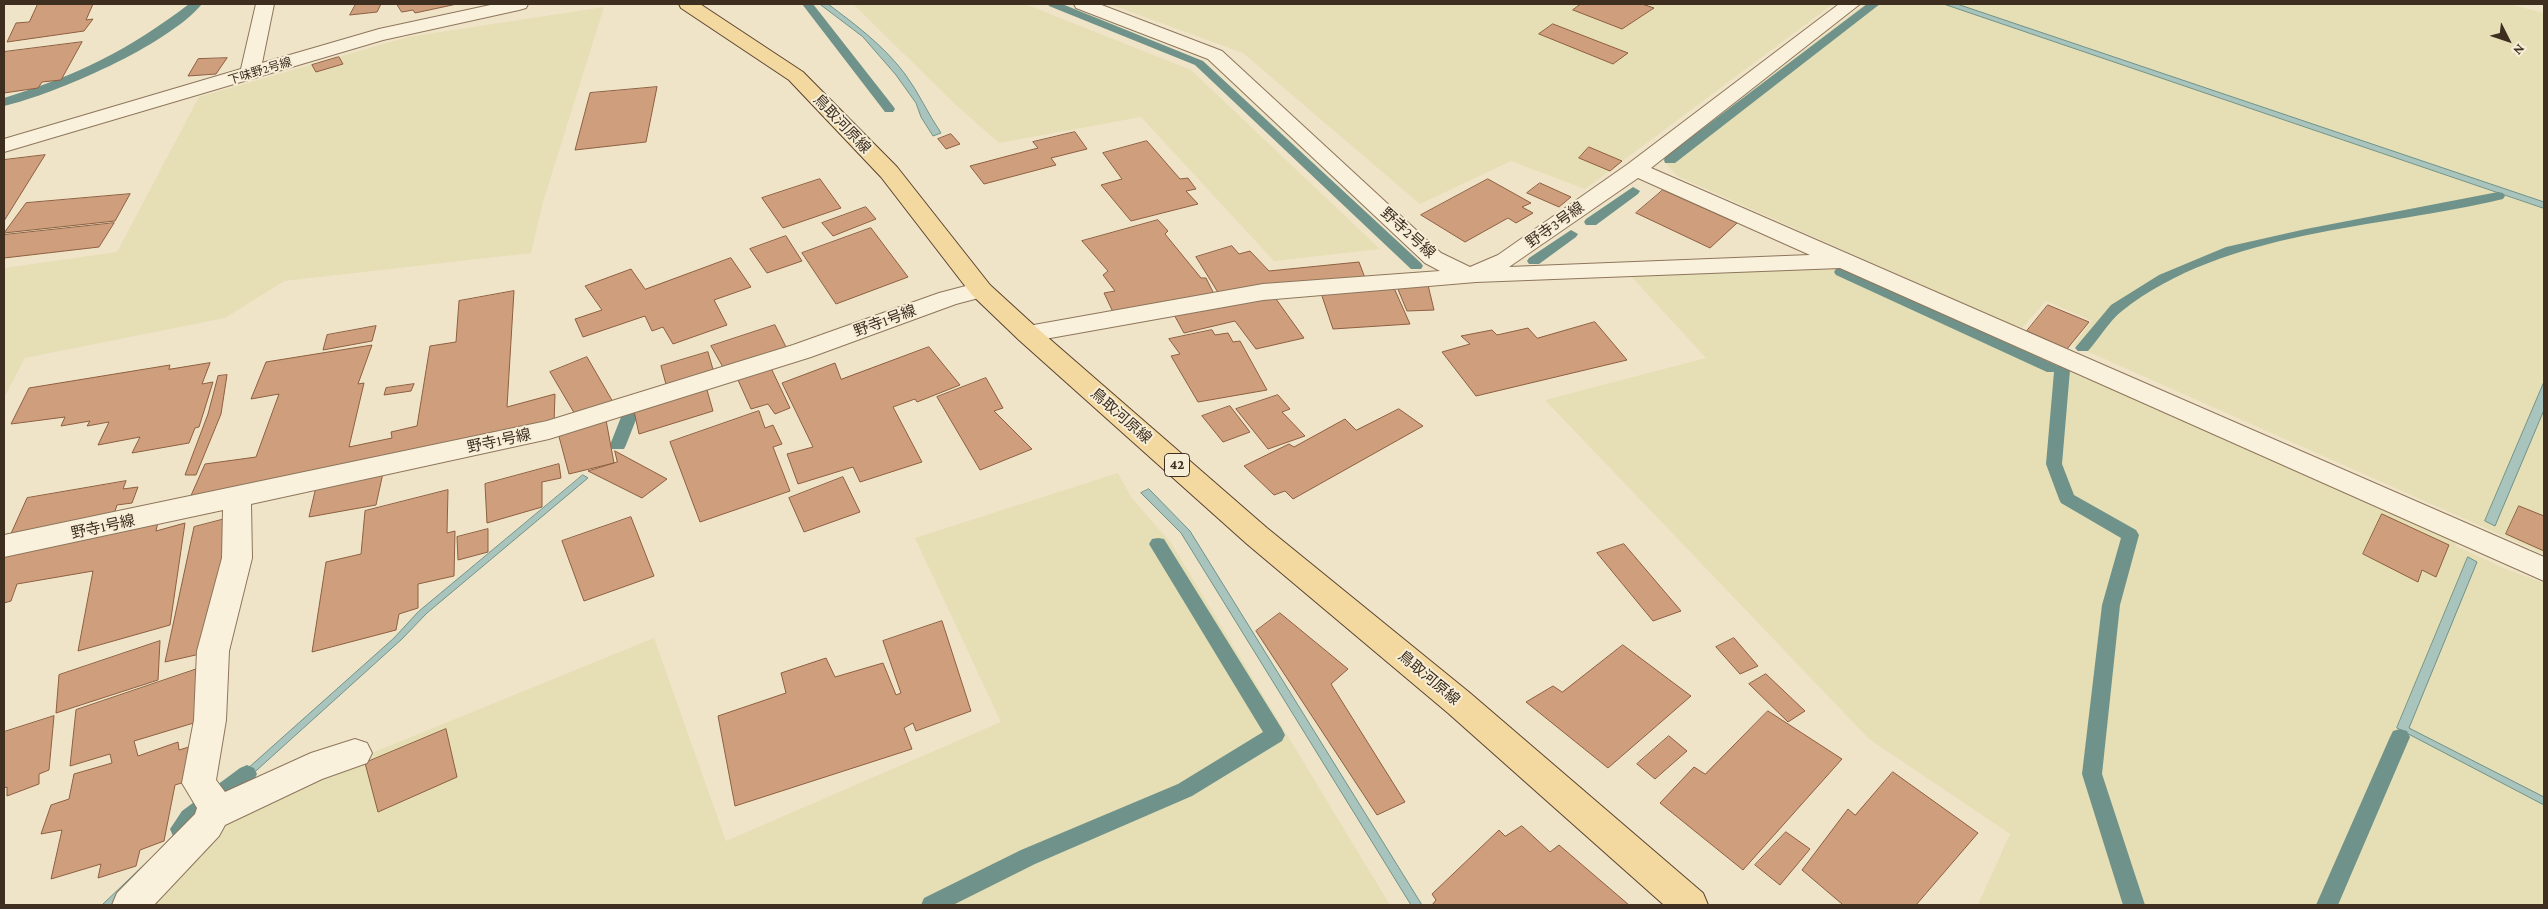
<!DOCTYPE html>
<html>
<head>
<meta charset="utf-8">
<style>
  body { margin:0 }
  #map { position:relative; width:2548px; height:909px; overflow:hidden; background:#f0e4c8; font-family:"Crimson Pro",serif }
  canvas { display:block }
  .frame { position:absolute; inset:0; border:5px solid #3d2e20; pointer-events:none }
  .north { position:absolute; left:2483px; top:15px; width:50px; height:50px; -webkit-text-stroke:4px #f7eed8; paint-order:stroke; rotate:131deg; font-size:14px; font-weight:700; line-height:20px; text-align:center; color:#3d2e20 }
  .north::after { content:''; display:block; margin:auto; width:18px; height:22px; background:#3d2e20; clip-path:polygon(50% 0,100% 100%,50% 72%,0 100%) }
</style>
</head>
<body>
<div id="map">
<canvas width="2548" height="909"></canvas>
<div class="frame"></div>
<div class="north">N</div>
</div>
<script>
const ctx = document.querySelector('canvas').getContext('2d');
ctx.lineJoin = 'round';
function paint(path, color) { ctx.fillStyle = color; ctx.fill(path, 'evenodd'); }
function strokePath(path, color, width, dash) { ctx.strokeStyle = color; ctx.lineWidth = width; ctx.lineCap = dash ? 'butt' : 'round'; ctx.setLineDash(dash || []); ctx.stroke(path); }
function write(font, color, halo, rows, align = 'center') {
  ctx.font = font + ' "Crimson Pro","Noto Sans JP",serif'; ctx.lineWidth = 4; ctx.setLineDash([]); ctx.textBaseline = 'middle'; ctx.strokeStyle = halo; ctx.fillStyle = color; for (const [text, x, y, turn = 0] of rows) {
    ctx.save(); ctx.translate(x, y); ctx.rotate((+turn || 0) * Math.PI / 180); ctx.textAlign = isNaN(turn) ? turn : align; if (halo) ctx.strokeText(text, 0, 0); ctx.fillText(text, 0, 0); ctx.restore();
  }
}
paint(new Path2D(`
  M853,4h172l166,66 189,179 -106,12 -133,-144 -142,26 -43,-38z
  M1109,4h724l-248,185 -74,-28 -91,43 -177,-151z
  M1865,4h643l36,9v541l-471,-209 19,-24 -46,-20 -25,28 -344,-153 -15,-17z
  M604,7l-61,195 -12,51 -247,28 -59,37 -200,40 -21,40v-130l113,-16 82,-155 209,-60z
  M1839,267l616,275 1,4 50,23 38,14v322h-566l32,-71 -141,-95 -324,-339 161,-42 -77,-84z
  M1118,473l13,24 40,46 219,362h-1247l57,-56 19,-30 143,-62 292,-119 72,203 275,-119 -86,-184z`), '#e6deb5');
const water = new Path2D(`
  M820,4h8c28,21 56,42 77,70 14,19 23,40 36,59l-8,3 -12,-19 -5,-14 -20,-28 -33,-38z
  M1944,4h13l587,198v6z
  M2544,382v28l-49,116 -10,-5z
  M583,475l5,3 -161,135 -25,26 -165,149 -9,-2 166,-148 24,-26z
  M1149,489l41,42 232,374h-11l-230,-372 -40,-40z
  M2468,557l9,5 -68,166 135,69v8l-147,-77z
  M188,811l10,3 -63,72 -20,19h-13l69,-66z`);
paint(water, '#a9c4bc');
strokePath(water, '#6f938a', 1);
paint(new Path2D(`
  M189,4h13c-34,41 -146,90 -198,102v-8c72,-22 125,-48 185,-94z
  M802,4h11l80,102 2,3 -2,3h-8z
  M1048,4h14l141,57 218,202 2,3 -2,3h-10l-216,-204 -146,-59z
  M1867,4h13l-205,159h-10l-1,-3 1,-3z
  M1633,187l7,4 -2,3 -42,31h-10l-2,-3 2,-3z
  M2498,192l5,1 2,3 -2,3c-124,30 -277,30 -381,112 -13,10 -23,28 -34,40h-10l-3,-3 36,-43 48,-30 67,-28 80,-18z
  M1571,230l7,4 -2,3 -37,27h-10l-2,-3 2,-3z
  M1841,268l217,98h9l3,4 -8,94 12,31 62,35 3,5 -19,70 -18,169 43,131h-22l-41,-131 20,-169 19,-67 -60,-35 -2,-4 -13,-35 8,-92h-7l-211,-97 -2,-3 2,-3z
  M631,407l6,1 2,4 -13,33 -2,4h-12l-2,-4 13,-33 2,-4z
  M1158,538l6,1 118,190 3,6 -3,6 -90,55 -157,68 -82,41h-32l3,-7 97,-48 157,-66 85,-52 -114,-188 3,-5z
  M2400,729l7,2 3,6 -72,168h-22l74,-168 3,-6z
  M247,765l7,3 3,6 -3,6 -58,43 -9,13 -7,2 -7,-2 -3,-7 12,-18 58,-43z`), '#6f938a');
const building = new Path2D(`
  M38,4h55l-7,16 7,-1 -9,12 -77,11 9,-19 13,-1z
  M356,4h25l-4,8 -27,3z
  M397,4h60l-42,9 -2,-3 -11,2z
  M1581,4h61l12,4 -32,21 -49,-19z
  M1553,24l75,29 -15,11 -74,-30z
  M82,42l-21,38 -19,2 -4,6 -34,5v-41z
  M339,57l4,7 -27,8 -4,-7z
  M227,58l-11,16 -28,2 10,-17z
  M657,87l-11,55 -71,8 15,-57z
  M1075,132l12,17 -36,9 5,7 -72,19 -14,-18 68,-18 -5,-6z
  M951,134l9,10 -14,5 -8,-10z
  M1147,141l33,38 8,-1 8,11 -10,2 12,13 -67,17 -30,-36 21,-6 -19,-26z
  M1589,147l33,14 -12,10 -31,-13z
  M45,155l-41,66v-61z
  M820,179l21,29 -58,20 -21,-30z
  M1488,179l43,24 -9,4 11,6 -17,10 -8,-5 -43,24 -44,-27z
  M1540,183l31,14 -12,10 -32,-14z
  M1663,190l74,33 -27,25 -74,-35z
  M130,194l-15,27 -111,12 22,-30z
  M866,207l10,12 -43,17 -11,-13z
  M1158,220l10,11 -3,3 36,44h5l9,18 -102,16 -9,-19 11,-2 -12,-16 5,-4 -26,-30z
  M114,223l-15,24 -95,11v-23z
  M871,228l37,49 -72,27 -34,-51z
  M786,236l16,25 -35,12 -17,-24z
  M1232,246l7,8 11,-3 19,20 90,-9 6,16 -146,16 -23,-37z
  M731,258l20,29 -37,13 13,25 -54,19 -10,-17 -11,4 -7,-15 -62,21 -8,-18 27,-9 -17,-24 46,-17 14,20z
  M1428,285l6,25 -27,1 -10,-24z
  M1394,288l16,36 -77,5 -12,-36z
  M514,291l-7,116 48,-13 -1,30 -365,76 16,-36 51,-7 23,-63 -28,5 15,-37 106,-17 -14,39 6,-1 -15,64 43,-9 -1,-6 26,-6 13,-80 26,-4 3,-41z
  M1276,299l28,39 -48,11 -21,-28 -51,12 -12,-22z
  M2048,305l41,17 -22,27 -40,-18z
  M1595,322l32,38 -151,36 -34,-44 28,-8 -9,-8 31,-6 5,5 31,-7 9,10z
  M775,325l12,24 -63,20 -13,-23z
  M376,326l-4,15 -49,9 4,-15z
  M1212,330l3,5 13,-2 5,9 7,-1 27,49 -69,12 -27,-46 9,-2 -11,-15z
  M929,347l31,38 -43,17 -2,-3 -22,8 29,55 -62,20 -7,-15 -55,17 -11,-30 26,-7 -31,-64 53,-20 6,16z
  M708,352l6,21 -47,15 -6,-22z
  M587,357l26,45 -37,14 -26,-44z
  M210,363l-8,21 11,-2 -14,45 -4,1 -6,15 -57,10 8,-16 -42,8 11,-23 -22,4 3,-5 -29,5 4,-9 -54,7 18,-36 141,-23 -1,4z
  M771,368l19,40 -15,6 -7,-10 -17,5 -13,-29z
  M227,375l-6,39 -25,61h-11l23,-61 10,-38z
  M986,378l17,30 -9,3 38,38 -52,21 -43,-73z
  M414,384l-3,7 -27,4 2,-7z
  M707,390l6,21 -74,23 -5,-23z
  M1278,395l12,14 -8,3 23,24 -37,13 -32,-40z
  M1230,406l20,26 -27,10 -21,-26z
  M1399,409l24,17 -130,73 -8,-8 -11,4 -30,-29 45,-22 5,3 51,-28 11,11z
  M759,411l6,17 8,-3 9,19 -9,3 17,44 -90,31 -30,-80z
  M606,420l8,43 -45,11 -11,-41z
  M615,451l52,28 -25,19 -54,-27 29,-9z
  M559,464l2,14 -19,4v25l-55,16 -2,-39z
  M383,473l-7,32 -67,12 7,-30z
  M843,477l17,35 -56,20 -15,-34z
  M126,481l-3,8 15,-2 -6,16 -15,2 -5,15 -103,18 18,-40z
  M448,490l-1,43 8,-2 -1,45 -36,8v24l-19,6 -3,16 -84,22 14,-90 35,-8 4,-43z
  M2519,506l25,10v35l-38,-17z
  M2382,514l67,31 -13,32 -14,-7 -4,12 -55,-28z
  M631,517l23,59 -70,25 -22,-60z
  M225,519l-4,58 -21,77 -35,8 29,-135z
  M158,522l-2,9 29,-8 -15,102 -92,26 15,-80 -76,13 -6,17 -7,2v-49z
  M488,529v23l-30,8 -1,-23z
  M1624,544l57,67 -28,10 -56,-68z
  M1280,613l68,56 -17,15 74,118 -28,13 -121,-184z
  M942,621l29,90 -55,20 -3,-8 -9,5 8,21 -177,57 -17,-90 68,-23 -5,-20 45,-15 9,19 48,-14 13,32 5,-2 -18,-52z
  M1734,638l24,28 -18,8 -24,-27z
  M160,641l-2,39 -102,33 3,-38z
  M1623,645l68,51 -83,72 -82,-66 27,-16 9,6z
  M200,668l-3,54 -63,19 4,15 40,-14 1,8 13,-4 -4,35 -13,4 -11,56 -24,9 -4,16 -38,12 3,-14 -50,15 11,-49 -21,4 10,-29 18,-6 5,-25 38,-11 -2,-9 -40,12 6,-56z
  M1766,674l39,37 -17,11 -39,-38z
  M1768,711l74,48 -99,111 -83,-67 34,-36 11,7z
  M54,716l-5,54 -10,4v10l-32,12v-9l-3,1v-56z
  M446,729l11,48 -79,35 -13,-49z
  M1669,736l18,15 -32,28 -18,-15z
  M1893,772l85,61 -62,72h-76l2,-1 -40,-34 46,-61 7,6z
  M1522,826l28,26 9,-7 70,60h-197l4,-5 -4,-6 67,-64 6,6z
  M1786,832l24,17 -30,36 -25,-20z`);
paint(building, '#cf9f7d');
strokePath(building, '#8d5f41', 1);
const street = new Path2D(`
  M256,4h18l-12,59 117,-34 116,-25h33l-2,4 -7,2 -136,30 -379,112v-13l237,-70z
  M1074,4h25l123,47 219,202 29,14 28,-12 130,-91 211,-160h21l-209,164 893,389v24l-704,-313 -364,14 -213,18 -235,42 -9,-2 -4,-6 4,-6 9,-2 235,-42 177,-13 -15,-8 -217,-204 -132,-51zM1638,178l172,77 -301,12z
  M981,282l9,3 3,5 -3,5 -34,9 -145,53 -262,82 -298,65 1,54 -23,93 -3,69 -10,60 9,12 86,-39 44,-14 12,4 5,10 -5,10 -45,16 -97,46 -6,11 -65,69h-42l5,-12 78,-79 2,-6 -15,-25 12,-63 3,-69 25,-93 1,-48 -219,47v-22l543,-114 246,-76 146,-52z`);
const primary = new Path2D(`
  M679,4h21l103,68 94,95 93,118 47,43 230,200 203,165 233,200 5,12h-44l-216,-192 -201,-169 -228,-204 -47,-45 -91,-118 -92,-97 -108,-72z`);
strokePath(street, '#8d765c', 2);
strokePath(primary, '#5b4430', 2);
paint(street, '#faf1dc');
paint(primary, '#f3d9a0');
write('12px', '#3d2e20', '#f7eed8', [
  ["下味野2号線",260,71,-17]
]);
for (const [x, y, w] of [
  [1177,465,25]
]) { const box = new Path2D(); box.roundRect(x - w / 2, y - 11.5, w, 23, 4); ctx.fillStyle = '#f7eed8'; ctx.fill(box); strokePath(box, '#3d2e20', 1); }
write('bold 14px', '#3d2e20', null, [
  ["42",1177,465]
]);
write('15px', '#3d2e20', '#f7eed8', [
  ["鳥取河原線",842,124,46],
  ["野寺3号線",1555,225,-35],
  ["野寺2号線",1408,233,42],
  ["野寺1号線",885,321,-20],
  ["鳥取河原線",1121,416,41],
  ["野寺1号線",499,441,-12],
  ["野寺1号線",103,527,-12],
  ["鳥取河原線",1429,678,40]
]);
</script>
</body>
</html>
